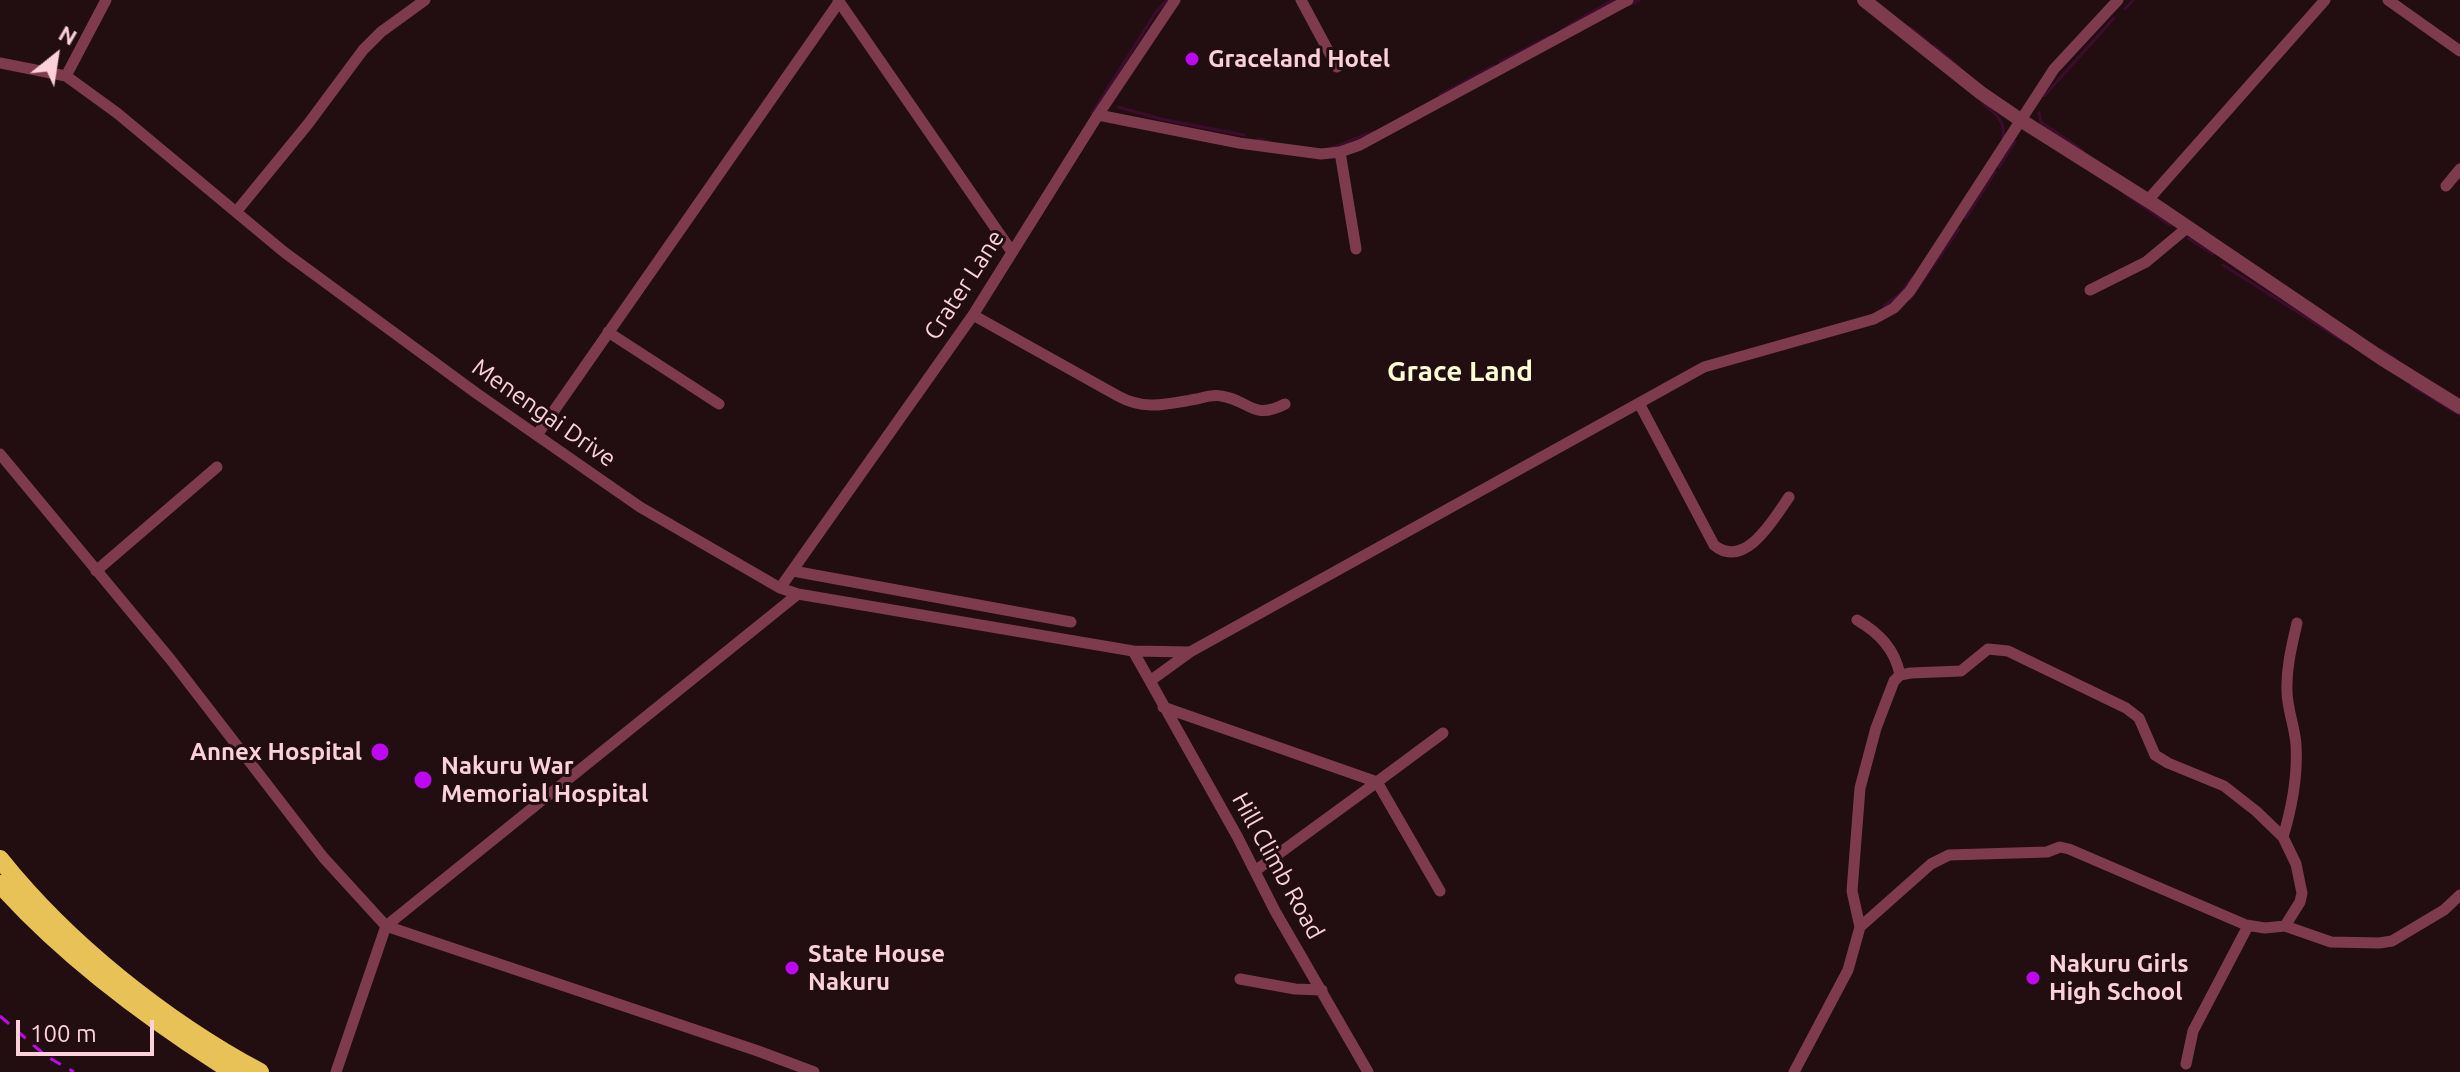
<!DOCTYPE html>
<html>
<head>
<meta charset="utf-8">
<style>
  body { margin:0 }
  #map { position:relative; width:2460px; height:1072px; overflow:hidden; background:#220e11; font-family:Ubuntu,sans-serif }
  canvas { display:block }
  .north { position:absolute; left:16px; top:16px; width:80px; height:80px; -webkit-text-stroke:6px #220e11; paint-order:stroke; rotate:30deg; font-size:22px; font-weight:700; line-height:32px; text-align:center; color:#fdd1da }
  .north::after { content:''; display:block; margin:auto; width:28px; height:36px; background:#fdd1da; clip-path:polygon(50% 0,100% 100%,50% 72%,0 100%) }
  .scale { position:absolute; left:16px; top:1020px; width:138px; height:36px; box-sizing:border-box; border:4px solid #fdd1da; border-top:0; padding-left:10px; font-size:24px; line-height:28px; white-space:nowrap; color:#fdd1da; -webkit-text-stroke:6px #220e11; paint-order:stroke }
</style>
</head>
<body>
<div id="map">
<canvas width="2460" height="1072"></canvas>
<div class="north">N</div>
<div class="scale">100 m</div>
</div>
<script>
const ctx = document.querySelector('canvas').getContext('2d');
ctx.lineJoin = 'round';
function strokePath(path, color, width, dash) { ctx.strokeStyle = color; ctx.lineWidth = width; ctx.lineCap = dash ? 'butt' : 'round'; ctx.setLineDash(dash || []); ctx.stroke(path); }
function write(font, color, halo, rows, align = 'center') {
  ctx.font = font + ' Ubuntu,sans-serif'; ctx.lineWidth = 6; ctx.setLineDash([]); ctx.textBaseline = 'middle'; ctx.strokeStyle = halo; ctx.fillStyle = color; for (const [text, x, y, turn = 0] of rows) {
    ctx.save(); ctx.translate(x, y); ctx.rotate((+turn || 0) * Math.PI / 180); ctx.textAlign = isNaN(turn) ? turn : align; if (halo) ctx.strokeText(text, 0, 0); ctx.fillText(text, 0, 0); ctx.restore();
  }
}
strokePath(new Path2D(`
  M1629,5l10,-5
  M2125,9l8,-9
  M1911,28l17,14
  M1561,30l52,-30
  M1934,46l26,22
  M1500,62l50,-26
  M1440,95l53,-29
  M2044,96l70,-78
  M1982,102c12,11 24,18 21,36
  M1118,107l43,12 83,16
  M1092,113l64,-101 11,-12
  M2039,113l2,9 42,29
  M1258,139l11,3
  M1332,148l41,-16
  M1999,167l16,-26
  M2124,193l46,32
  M1966,218l29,-46
  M2188,238l25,16
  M2223,265l122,77
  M1910,299l49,-70
  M1884,306l16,-12 12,-16
  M2382,350l13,9
  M2412,386l48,29`), '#3e0b2e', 3);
strokePath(new Path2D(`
  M838,0l174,252
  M1301,0l36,67
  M2388,0l72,51
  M0,63l66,13 51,37 167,139 192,141 164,114 140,81 18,6 335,57 57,1 514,-285 170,-48 20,-11 16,-17 144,-222 64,-69
  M66,76l40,-76
  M1098,115l141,28 82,11 19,-2 20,-7 268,-145
  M1340,152l16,97
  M2446,186l14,-17
  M2148,200l177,-200
  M236,212l72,-88 55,-74 18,-18 44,-32
  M2090,290l56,-28 42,-35
  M973,315l145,81c27,15 49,8 79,3 8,-2 16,-5 24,-3 29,4 31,25 64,8
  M608,332l111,72
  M1640,405l74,140c31,26 61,-28 75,-48
  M537,435l302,-433
  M0,454l171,206 152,197 63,69 372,125 56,21
  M96,571l121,-104
  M793,571l278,51
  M780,588l193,-273 125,-200 77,-115
  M1857,620c22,13 38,29 43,55
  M1133,651l17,30 40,-29
  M1150,681l87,155 38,75 93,161
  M1163,707l214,75 66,-49
  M2283,837c9,-30 15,-60 13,-92 -1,-18 -9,-36 -9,-54 -1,-23 5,-46 10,-68
  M1255,871l122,-89 63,109
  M1860,927l-8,-36 8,-103 16,-60 18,-47 6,-6 11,-2 50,-2 27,-22 20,2 118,57 13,10 16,37 13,8 56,23 32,25 27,26 13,27 6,29 -2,9 -15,24
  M1240,979l55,10 27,1
  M2186,1064l7,-33 55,-105
  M336,1072l50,-146 412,-332
  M1794,1072l54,-102 12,-43 71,-63 18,-9 98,-3 13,-5 9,2 177,76 19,3 20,-2 46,16 48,1 13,-2 52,-31 16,-15`), '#7f3b4e', 11);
strokePath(new Path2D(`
  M1864,0l117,93 41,28 130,82 229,155 79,49`), '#7f3b4e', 14);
strokePath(new Path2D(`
  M0,859c67,84 165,162 260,213
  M0,884c66,74 149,135 233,188`), '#e8c256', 18);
strokePath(new Path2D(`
  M0,1016l46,40 28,16`), '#bf08f2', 3, [12, 10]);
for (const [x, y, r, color] of [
  [1192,59,8,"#bf08f2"],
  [380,752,10,"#bf08f2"],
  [423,780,10,"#bf08f2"],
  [792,968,8,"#bf08f2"],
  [2033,978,8,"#bf08f2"]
]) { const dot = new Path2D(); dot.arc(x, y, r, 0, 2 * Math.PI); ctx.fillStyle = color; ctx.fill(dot); strokePath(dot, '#220e11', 3); }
write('bold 24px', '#fdd1da', '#220e11', [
  ["Graceland Hotel",1208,59],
  ["Annex Hospital",362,752,"right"],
  ["Nakuru War",441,766],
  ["Memorial Hospital",441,794],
  ["State House",808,954],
  ["Nakuru",808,982],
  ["Nakuru Girls",2049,964],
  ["High School",2049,992]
], 'left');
write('24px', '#fdd1da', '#220e11', [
  ["Crater Lane",964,285,-57],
  ["Menengai Drive",544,413,35],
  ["Hill Climb Road",1278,866,61]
]);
write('bold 28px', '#fcfdd3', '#220e11', [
  ["Grace Land",1460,372]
]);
</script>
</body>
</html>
